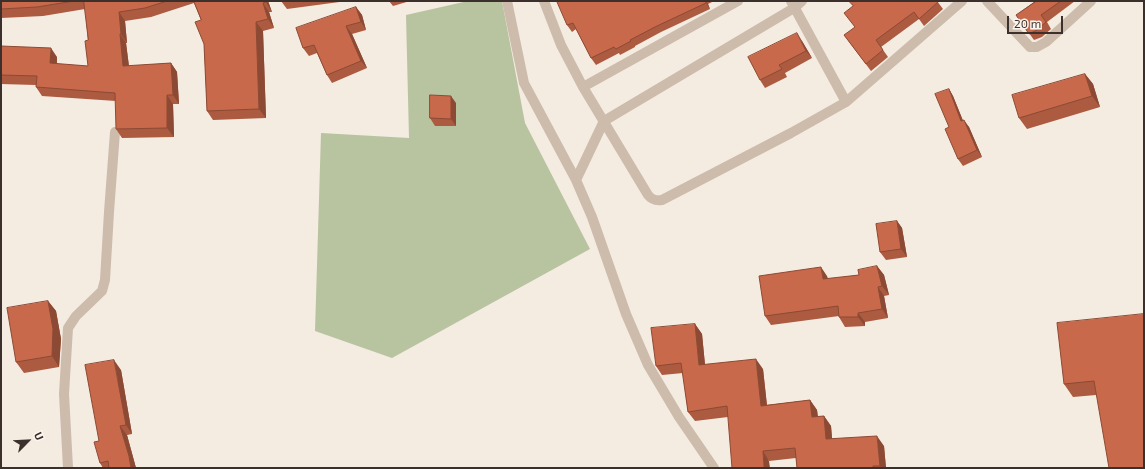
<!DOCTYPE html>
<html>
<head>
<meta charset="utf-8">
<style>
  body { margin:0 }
  #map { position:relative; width:1145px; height:469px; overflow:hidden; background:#f4ebe1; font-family:"Exo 2",sans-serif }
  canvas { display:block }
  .frame { position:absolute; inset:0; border:2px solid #3b302b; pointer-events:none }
  .north { position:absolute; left:8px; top:421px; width:40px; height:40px; -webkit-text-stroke:3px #fbf5ee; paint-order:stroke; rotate:66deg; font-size:11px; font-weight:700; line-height:16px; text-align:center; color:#3b302b }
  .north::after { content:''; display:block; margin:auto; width:14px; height:18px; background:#3b302b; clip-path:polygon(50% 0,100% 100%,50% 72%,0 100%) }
  .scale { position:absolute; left:1007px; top:16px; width:56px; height:18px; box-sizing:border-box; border:2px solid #3b302b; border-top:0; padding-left:5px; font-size:12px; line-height:14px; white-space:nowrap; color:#3b302b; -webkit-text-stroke:3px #fbf5ee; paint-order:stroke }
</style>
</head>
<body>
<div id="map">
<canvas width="1145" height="469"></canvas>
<div class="frame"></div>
<div class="north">U</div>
<div class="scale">20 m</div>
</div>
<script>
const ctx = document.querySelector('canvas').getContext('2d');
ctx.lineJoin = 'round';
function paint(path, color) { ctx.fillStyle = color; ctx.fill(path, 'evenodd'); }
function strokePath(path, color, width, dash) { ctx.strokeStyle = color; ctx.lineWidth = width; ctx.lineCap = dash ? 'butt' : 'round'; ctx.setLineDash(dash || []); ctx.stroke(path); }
paint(new Path2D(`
  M468,1h34l23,122 65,126 -198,109 -77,-27 6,-198 88,5 -3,-123z`), '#b8c4a0');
strokePath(new Path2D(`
  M507,1l17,82 52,97 16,37 34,97 22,51 31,52 35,51
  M544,1l17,44 22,42 65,108c4,5 8,6 14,5l129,-67 55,-31 116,-101
  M791,1l55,101
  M987,1l43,46h7l9,-5 45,-41
  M583,87l155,-86
  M576,180l28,-59 190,-113 8,-7
  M68,468l-4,-74 4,-66 8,-12 26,-25 3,-11 4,-68 6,-80`), '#cdbbac', 10);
paint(new Path2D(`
  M1,1h267l4,11h-3l5,16 -11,3 3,87 -53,2 -6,-9 -3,-67 -3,-24 -7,-17 -43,14 -26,4 2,22h-1l3,23 42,-3 6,9 2,32h-6l1,33 -52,1 -6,-9v-28l-74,-5 -6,-9v-2l-35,-1v-38l56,11v7l31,2v-26l-3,-31 -42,7 -42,2z
  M281,1h66l-60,8z
  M389,1h21l-17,5z
  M561,1h153l-6,3 2,5 -49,23 -26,14v1l-15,8 -1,-2 -23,12 -5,-7 -15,-29 -4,3 -5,-7z
  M937,1l6,8 -19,17 -5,-7 -38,28 7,10 -17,14 -27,-36 11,-7 -3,-21z
  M1034,1h41l-28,21 4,7 -9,8 -8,3 -18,-25 18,-13z
  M356,7l6,8 4,15 -14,4 15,34 -35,15 -5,-8 -10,-22 -8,3 -6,-8z
  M802,41l10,17 -27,15 2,4 -22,11 -5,-8z
  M1085,74l8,10 7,23 -73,22 -8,-11z
  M949,89l4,7 10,25 6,6 13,30 -19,9 -5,-7 -9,-32z
  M456,103v23h-21l-5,-8z
  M897,221l5,7 5,29 -21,3 -6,-8z
  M877,266l7,9 5,20 -5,1 4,22 -23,4v4l-20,1 -6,-10v-1l-68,9 -6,-9 62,-40 1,3 31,-4z
  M48,301l8,10 5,28 -2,28 -35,6 -8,-11z
  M1144,314l-48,81 -23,2 -9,-13z
  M695,324l7,10 3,31 58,4 4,36 43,-5 7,10 1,7 6,-1 7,10 1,13 52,7 2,22h-89l-1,-10 -27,3 -41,-44 -33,4 -7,-9 -5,-39 -21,2 -6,-9z
  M121,370l11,64 -5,1 9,33h-33l-3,-5 -1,-22z`), '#ac5a40');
paint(new Path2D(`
  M265,1h3l4,11 -6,-10z
  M705,1h1l2,3 2,5z
  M263,3l6,9 5,16 -6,-9z
  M356,7l6,8 4,15 -5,-8z
  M119,12l6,9 2,22 -6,-9z
  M256,22l7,9 3,87 -7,-9z
  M346,26l6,8 15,34 -6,-7z
  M797,33l5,8 10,17 -6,-7z
  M120,34l6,9 4,32 -7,-9z
  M51,48l6,9 -1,16 -6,-10z
  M171,63l6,9 2,32 -6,-9z
  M1085,74l8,10 7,23 -8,-11z
  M949,89l4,7 13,32 -5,-7z
  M167,95l6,9 1,33 -7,-9z
  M451,96l5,7v23l-5,-7z
  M964,120l5,7 13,30 -5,-7z
  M897,221l5,7 5,29 -6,-8z
  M877,266l7,9 5,20 -7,-9z
  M821,267l6,9 2,13 -6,-10z
  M878,287l6,9 4,22 -6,-9z
  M48,301l8,10 5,28 -2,28 -7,-11z
  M858,313l7,9v4l-7,-9z
  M695,324l7,10 4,41 -7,-10z
  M756,359l7,10 5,47 -7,-10z
  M114,360l7,10 11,64 -6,-9z
  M810,400l7,10 2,17 -7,-10z
  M824,416l7,10 2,23 -7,-10z
  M120,426l7,9 9,33h-5z
  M877,436l7,10 2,22h-5l-1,-2z
  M763,451l6,10 1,7h-6z`), '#8c4a34');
const building = new Path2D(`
  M1,1h73l-37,6 -36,2z
  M84,1h83l-22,7 -26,4 2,22h-1l3,32 48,-3 2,32h-6v33l-51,1 -1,-36 -79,-6 1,-11 -36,-1v-29l50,2 -1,15 38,3 -3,-25 3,-1z
  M194,1h71l1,1 -3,1 5,16 -12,3 3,87 -52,2 -3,-67 -9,-22 6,-2z
  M561,1h144l1,2 -49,23 -27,14 1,1 -15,8 -2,-2 -23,11 -18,-35 -6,2 -10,-23z
  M849,1h88l1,1 -19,17 -5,-7 -38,28 7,10 -17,14 -22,-29 11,-8 -11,-14 9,-7z
  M1034,1h27l-20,14 5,7 -9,8 -8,4 -13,-19 19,-13z
  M356,7l5,15 -15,4 15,35 -34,14 -13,-30 -11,3 -7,-20z
  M797,33l9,18 -27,14 3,4 -22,11 -12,-23z
  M1085,74l7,22 -73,22 -7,-23z
  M949,89l12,32 3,-1 13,30 -19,9 -13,-30 4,-2 -14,-33z
  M430,95l21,1v23l-21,-1z
  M897,221l4,28 -21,3 -4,-28z
  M877,266l5,20 -4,1 4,22 -24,4v4h-19l-1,-11 -73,10 -6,-40 62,-9 2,12 36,-4 -1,-5z
  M48,301l5,28 -1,27 -36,6 -9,-54z
  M1144,314v154h-35l-15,-87 -30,3 -7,-61z
  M695,324l4,41 57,-6 5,47 49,-6 2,17 12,-1 2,23 51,-3 3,30h-7v2h-76l-2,-20 -32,3 1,17h-32l-5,-62 -39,6 -7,-49 -25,3 -5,-38z
  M114,360l12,65 -6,1 9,30 2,12h-22l-1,-7 -8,2 -6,-21 5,-1 -14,-76z`);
paint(building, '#c8694b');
strokePath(building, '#8c4a34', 1);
</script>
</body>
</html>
